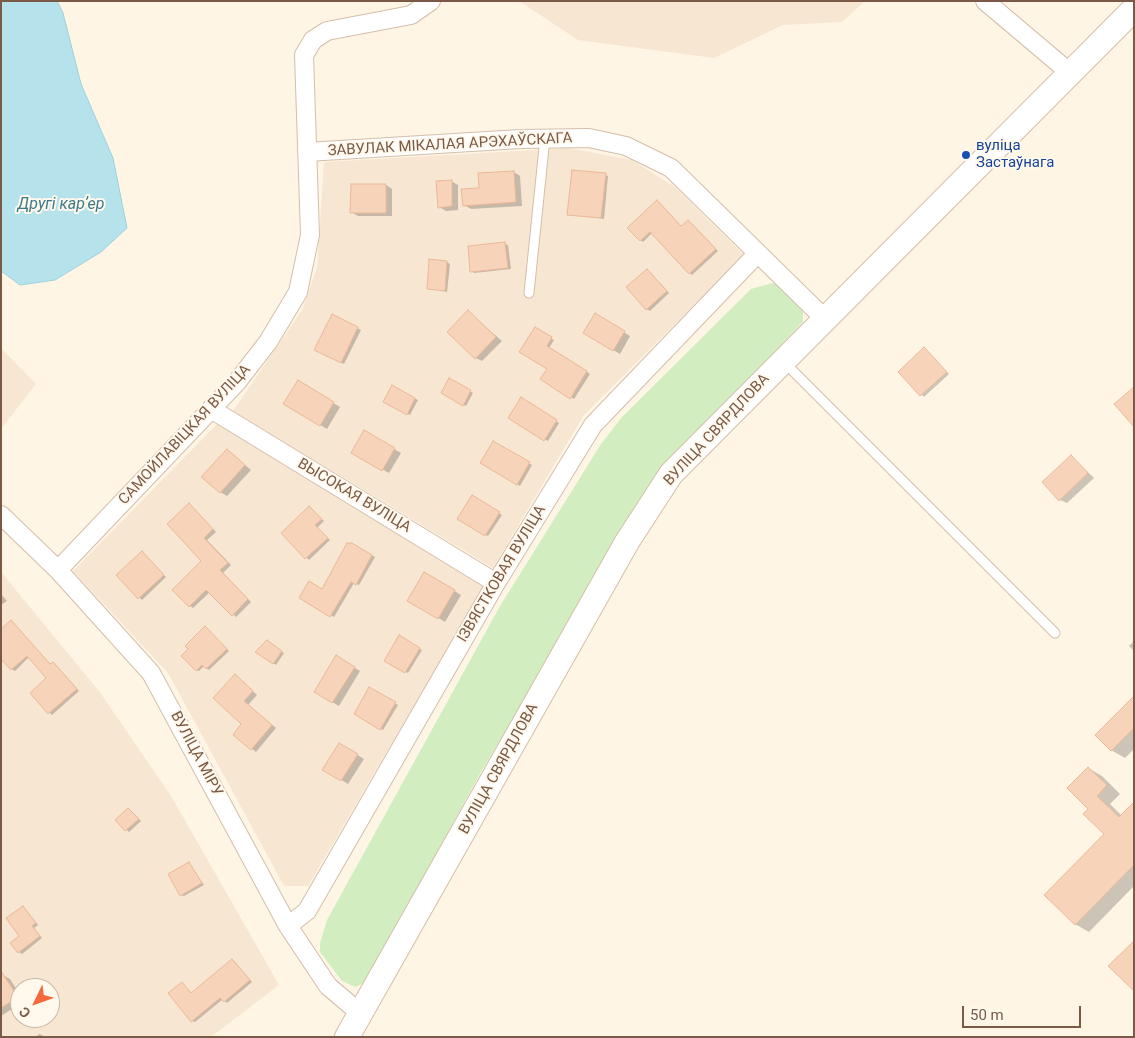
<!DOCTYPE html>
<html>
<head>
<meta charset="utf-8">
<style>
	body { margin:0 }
	#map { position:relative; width:1135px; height:1038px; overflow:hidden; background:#fff5e4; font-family:Roboto,sans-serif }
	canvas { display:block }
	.frame { position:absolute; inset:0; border:2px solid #7a5a46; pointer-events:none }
	.north { position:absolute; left:10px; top:978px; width:50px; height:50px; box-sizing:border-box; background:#fff8ed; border:1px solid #cab9aa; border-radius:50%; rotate:228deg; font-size:14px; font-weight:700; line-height:20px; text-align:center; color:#7a5a46 }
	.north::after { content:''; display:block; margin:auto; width:18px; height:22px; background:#f56a3c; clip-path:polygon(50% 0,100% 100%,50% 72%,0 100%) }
	.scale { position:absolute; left:962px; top:1006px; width:119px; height:22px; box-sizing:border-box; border:2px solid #7a5a46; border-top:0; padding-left:6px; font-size:15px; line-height:18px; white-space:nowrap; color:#7a5a46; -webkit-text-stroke:4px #fff8ed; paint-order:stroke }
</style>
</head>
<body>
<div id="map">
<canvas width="1135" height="1038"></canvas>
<div class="frame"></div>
<div class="north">С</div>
<div class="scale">50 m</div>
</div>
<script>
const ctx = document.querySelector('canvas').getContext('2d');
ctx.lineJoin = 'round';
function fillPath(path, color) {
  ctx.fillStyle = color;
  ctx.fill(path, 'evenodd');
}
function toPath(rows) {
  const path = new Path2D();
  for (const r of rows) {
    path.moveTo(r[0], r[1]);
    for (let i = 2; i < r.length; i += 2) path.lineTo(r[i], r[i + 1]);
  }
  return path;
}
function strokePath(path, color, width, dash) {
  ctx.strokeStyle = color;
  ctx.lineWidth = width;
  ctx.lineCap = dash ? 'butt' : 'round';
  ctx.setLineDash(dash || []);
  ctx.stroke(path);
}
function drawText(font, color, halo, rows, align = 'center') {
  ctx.font = font + ' Roboto,sans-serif';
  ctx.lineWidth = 4;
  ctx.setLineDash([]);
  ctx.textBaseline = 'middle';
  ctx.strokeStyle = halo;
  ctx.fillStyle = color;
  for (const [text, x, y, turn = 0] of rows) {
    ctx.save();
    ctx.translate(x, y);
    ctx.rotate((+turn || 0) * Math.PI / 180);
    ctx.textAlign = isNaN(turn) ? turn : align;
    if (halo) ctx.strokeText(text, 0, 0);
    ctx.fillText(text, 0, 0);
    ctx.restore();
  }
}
const residential = toPath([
	[519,1,865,1,842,22,783,25,714,58,578,40],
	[569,148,632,160,675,187,744,255,584,415,493,568,233,411,302,310,317,268,324,162],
	[1,348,36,384,1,429],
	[217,424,484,586,308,886,284,886,168,673,73,571],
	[1,572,99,691,171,796,279,985,211,1037,1,1037],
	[20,988,50,988,50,1018,20,1018]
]);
const green = toPath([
	[772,283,782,285,803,306,803,322,674,457,651,487,481,772,366,982,355,987,342,981,320,952,320,943,327,920,500,606,601,444,622,417,751,289]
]);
const water = toPath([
	[1,1,57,1,63,13,81,84,113,158,127,228,101,252,55,280,20,285,1,271,1,1]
]);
const shadow = toPath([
	[514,172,520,176,522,206,471,209,464,205,481,189],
	[605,175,608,176,604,219,569,214],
	[451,181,458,185,458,210,446,211,439,207],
	[386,185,392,189,392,216,358,216,351,212],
	[657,201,682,227,689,221,691,223,718,251,692,275,652,233,643,242,641,240],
	[505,244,508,245,511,269,474,273,472,271],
	[447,262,450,264,447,292,428,288],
	[650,272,669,293,650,311,647,309],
	[468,312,502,341,482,361,476,358],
	[595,315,630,336,620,354,585,333],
	[333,316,361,330,344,364,316,350],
	[535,328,554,340,549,348,590,374,574,399,542,379,548,368],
	[924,349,949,374,924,397,899,372],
	[450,380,473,393,466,406,443,393],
	[298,382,340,407,327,429,285,404],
	[393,387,418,400,410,415,385,402],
	[521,399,559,423,548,441,509,418],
	[365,432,401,453,389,473,353,453],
	[494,442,532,465,520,486,482,463],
	[227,450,251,470,227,496,220,492],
	[1071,456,1094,478,1067,503,1060,500],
	[472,496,502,515,488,536,459,518],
	[190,505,216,532,207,540,231,565,223,573,251,602,236,617,210,592,193,608,190,606,203,561],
	[309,508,324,521,317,528,330,540,309,560,282,533],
	[349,543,375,557,359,585,354,583,334,617,300,597,322,591],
	[142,553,166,577,142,600,118,575],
	[425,573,461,595,445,622,409,600],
	[1,594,7,601,1,605],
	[12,622,51,665,54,663,56,665,79,691,52,715,31,693,48,678,29,657,15,671,12,669],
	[205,628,229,651,209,670,204,666,199,671,196,670],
	[399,637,422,650,408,673,386,660],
	[1134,641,1134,651,1129,646],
	[267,642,284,653,276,665,257,652],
	[337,657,360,671,339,706,315,692],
	[240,679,257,695,248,705,276,728,256,752,252,749,243,724],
	[370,689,398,705,383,730,355,714],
	[1134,698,1134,749,1125,758,1111,750],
	[340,744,364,759,348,784,324,769],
	[1088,768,1102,776,1120,794,1110,804,1122,816,1134,804,1134,886,1089,932,1075,924,1105,834,1090,809],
	[128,809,141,821,129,832,117,820],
	[189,863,204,885,184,896,181,895],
	[23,907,38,925,34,928,42,938,22,954,19,952],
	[233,960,252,982,227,1003,223,999,195,1022,192,1021,182,984,192,994],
	[3,975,10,979,20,995,20,1004,1,1016,1,977],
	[39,1034,42,1035,44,1037,36,1037]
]);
const building = toPath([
	[572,170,606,173,601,218,567,215,572,170],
	[514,171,516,202,463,206,461,189,479,188,478,173,514,171],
	[452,180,452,206,438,208,436,181,452,180],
	[351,184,386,184,386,213,350,213,351,184],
	[657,200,681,226,688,220,716,249,689,274,650,232,640,241,627,228,657,200],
	[505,242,508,268,470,272,468,246,505,242],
	[429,259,447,261,445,291,427,289,429,259],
	[647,269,667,291,646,310,626,287,647,269],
	[468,310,496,337,475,359,447,332,468,310],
	[595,313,625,331,613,351,583,333,595,313],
	[332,314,358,327,341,363,314,350,332,314],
	[535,327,552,337,547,346,587,371,570,399,540,379,547,369,519,352,535,327],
	[924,347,947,372,920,396,898,372,924,347],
	[449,378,471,390,463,406,441,393,449,378],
	[298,380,334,402,320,426,283,404,298,380],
	[392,385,415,398,407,415,383,402,392,385],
	[1134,387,1134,427,1114,404,1134,387],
	[521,397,557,420,544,441,508,418,521,397],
	[364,430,395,448,382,471,351,453,364,430],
	[493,441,530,462,517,485,480,463,493,441],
	[227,449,245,465,220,493,201,477,227,449],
	[1071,455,1088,473,1059,501,1042,482,1071,455],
	[472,495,500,512,485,536,457,519,472,495],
	[189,503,213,529,204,538,228,563,220,570,248,599,232,616,206,590,189,607,172,590,201,561,167,524,189,503],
	[309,506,322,519,315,525,328,538,305,559,281,533,309,506],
	[347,543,352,543,372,555,356,585,351,582,330,617,299,598,309,581,322,589,347,543],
	[142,551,164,575,138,599,116,575,142,551],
	[424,572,455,590,438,619,407,601,424,572],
	[11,620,50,664,53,662,77,689,48,714,30,693,46,678,27,656,11,670,1,659,1,629,11,620],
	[205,626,227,649,206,669,202,665,196,671,181,656,188,649,185,646,205,626],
	[399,635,420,648,405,673,384,661,399,635],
	[267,640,282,651,273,664,255,652,267,640],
	[336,655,355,667,332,703,314,692,336,655],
	[235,674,253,691,244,701,272,725,251,750,233,735,241,724,213,698,235,674],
	[369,687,396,702,380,730,354,714,369,687],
	[1134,696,1134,728,1111,751,1095,735,1134,696],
	[339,743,358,754,341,781,322,770,339,743],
	[1088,767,1107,785,1097,796,1119,817,1134,802,1134,865,1075,925,1044,895,1104,834,1083,814,1088,809,1067,788,1088,767],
	[128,808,139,819,125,831,115,820,128,808],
	[189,862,202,883,180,896,168,874,189,862],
	[23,906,36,923,32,926,40,936,18,953,10,943,19,936,6,918,23,906],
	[1134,941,1134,991,1108,966,1134,941],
	[232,959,250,980,224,1002,220,998,191,1022,168,993,182,982,191,993,232,959],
	[1,971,18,997,1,1008,1,971]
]);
const lane = toPath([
	[529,293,545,138],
	[783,361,1055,633]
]);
const street = toPath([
	[985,1,1069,72],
	[307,152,520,139,589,138,626,146,671,168,825,319],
	[211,409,496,583],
	[1,515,58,570,151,673,288,926,328,986,361,1014],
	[58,570,237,382,268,342,298,292,310,235,304,55,313,40,327,31,411,15,431,1],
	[288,926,307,911,496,583,593,425,758,253]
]);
const secondary = toPath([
	[347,1037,627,542,671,474,1134,9]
]);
const markers = [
	[966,155,5,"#1a4fb4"]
];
const streetNames = [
	["ЗАВУЛАК МІКАЛАЯ АРЭХАЎСКАГА",450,145,-3],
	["ВУЛІЦА СВЯРДЛОВА",717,430,-47],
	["САМОЙЛАВІЦКАЯ ВУЛІЦА",185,435,-47],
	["ВЫСОКАЯ ВУЛІЦА",354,496,31],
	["ІЗВЯСТКОВАЯ ВУЛІЦА",502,574,-59],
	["ВУЛІЦА МІРУ",196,754,62],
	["ВУЛІЦА СВЯРДЛОВА",499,769,-61]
];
const transitNames = [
	["вуліца",976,146],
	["Застаўнага",976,163]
];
const waterNames = [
	["Другі карʼер",61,205]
];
fillPath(residential, '#f7e7d2');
fillPath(green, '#d2eec1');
fillPath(water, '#b6e2eb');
strokePath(water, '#9bd2de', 1);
fillPath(shadow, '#0003');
fillPath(building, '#f7d3b9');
strokePath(building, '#ecb997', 1);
strokePath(lane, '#d4beab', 11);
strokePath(street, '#d4beab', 20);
strokePath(secondary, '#d7bea8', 26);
strokePath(lane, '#fff', 9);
strokePath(street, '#fff', 18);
strokePath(secondary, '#fff', 24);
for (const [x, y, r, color] of markers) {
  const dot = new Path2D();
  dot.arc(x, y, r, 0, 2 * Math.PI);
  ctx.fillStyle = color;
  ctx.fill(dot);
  strokePath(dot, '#fff8ed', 2);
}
drawText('15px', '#7a5a46', '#fff8ed', streetNames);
drawText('15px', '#164399', '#fff8ed', transitNames, 'left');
drawText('italic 16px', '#3b7a89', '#fff8ed', waterNames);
</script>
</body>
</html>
